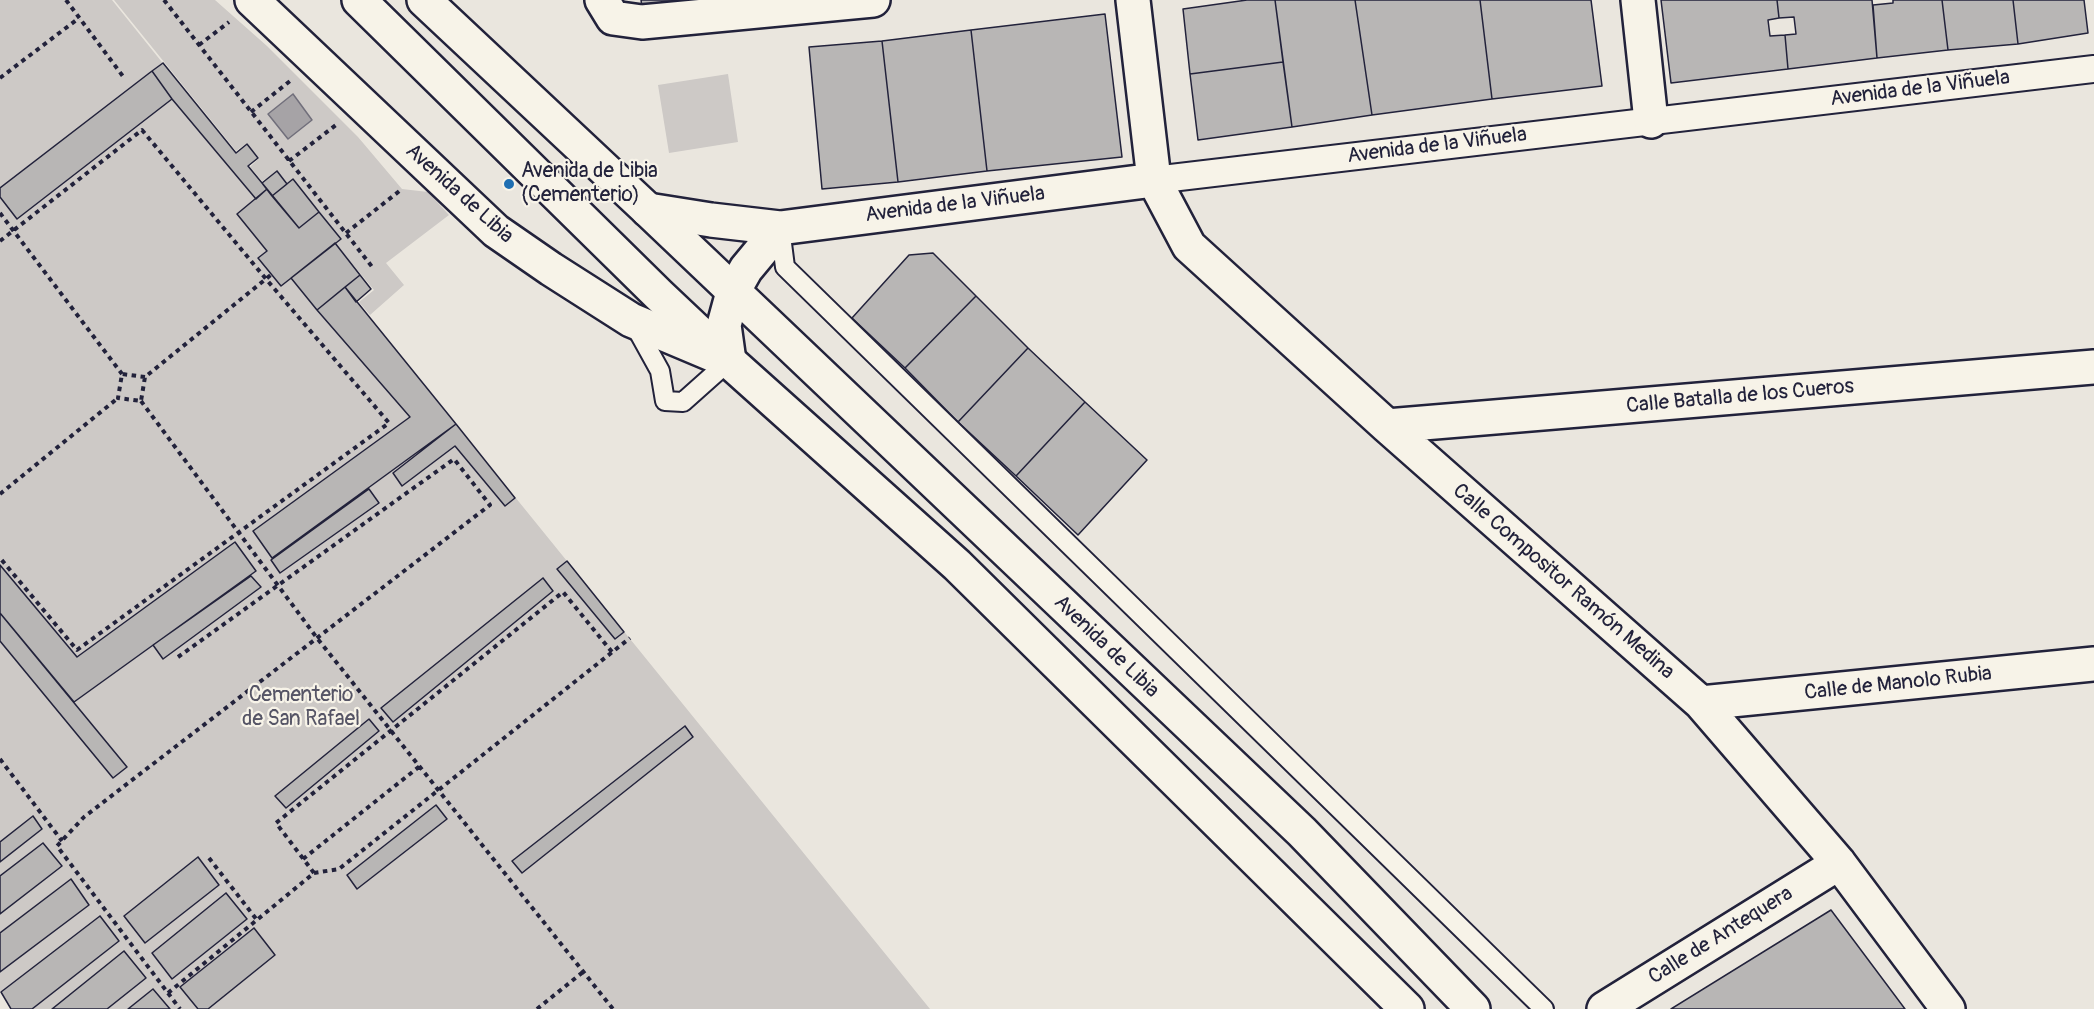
<!DOCTYPE html>
<html>
<head>
<meta charset="utf-8">
<style>
	body { margin:0 }
	canvas { display:block; background:#eae6de }
</style>
</head>
<body>
<canvas width="2094" height="1009"></canvas>
<script>
const ctx = document.querySelector('canvas').getContext('2d');
ctx.lineJoin = 'round';
function fillPath(path, color) {
  ctx.fillStyle = color;
  ctx.fill(path, 'evenodd');
}
function toPath(rows) {
  const path = new Path2D();
  for (const r of rows) {
    path.moveTo(r[0], r[1]);
    for (let i = 2; i < r.length; i += 2) path.lineTo(r[i], r[i + 1]);
  }
  return path;
}
function strokePath(path, color, width, dash) {
  ctx.strokeStyle = color;
  ctx.lineWidth = width;
  ctx.lineCap = dash ? 'butt' : 'round';
  ctx.setLineDash(dash || []);
  ctx.stroke(path);
}
function drawText(font, color, halo, rows, align = 'center') {
  ctx.font = font + ' Pangolin,sans-serif';
  ctx.lineWidth = 4.5;
  ctx.setLineDash([]);
  ctx.textBaseline = 'middle';
  ctx.strokeStyle = halo;
  ctx.fillStyle = color;
  for (const [text, x, y, turn = 0] of rows) {
    ctx.save();
    ctx.translate(x, y);
    ctx.rotate((+turn || 0) * Math.PI / 180);
    ctx.textAlign = isNaN(turn) ? turn : align;
    if (halo) ctx.strokeText(text, 0, 0);
    ctx.fillText(text, 0, 0);
    ctx.restore();
  }
}
const green = toPath([
	[0,0,112,0,235,153,247,144,258,158,248,167,262,183,271,176,262,181,250,167,259,158,247,143,236,151,114,0,215,0,267,46,358,137,402,189,428,192,449,215,386,263,404,285,370,315,359,302,374,290,335,243,371,289,357,302,930,1009,11,1009,0,990],
	[728,74,738,142,669,153,658,85]
]);
const water = toPath([
	[293,94,312,120,288,139,268,114,293,94]
]);
const building = toPath([
	[641,0,692,0,642,7,641,0],
	[1247,0,1275,0,1283,62,1190,74,1183,9,1247,0],
	[1275,0,1355,0,1372,115,1292,127,1275,0],
	[1355,0,1480,0,1492,99,1372,115,1355,0],
	[1480,0,1591,0,1602,86,1492,99,1480,0],
	[1661,0,1777,0,1779,18,1768,20,1770,36,1785,35,1788,69,1671,83,1661,0],
	[1777,0,1872,0,1877,58,1788,69,1785,35,1796,34,1794,17,1779,18,1777,0],
	[1893,0,1942,0,1948,50,1877,58,1873,5,1893,3,1893,0],
	[1942,0,2013,0,2018,44,1948,50,1942,0],
	[2013,0,2084,0,2088,33,2018,44,2013,0],
	[1105,14,1122,157,987,171,971,30,1105,14],
	[971,30,987,171,898,182,882,41,971,30],
	[882,41,898,182,822,189,809,47,882,41],
	[1283,62,1292,127,1198,140,1190,74,1283,62],
	[163,63,236,153,247,144,258,158,248,166,267,189,256,199,172,99,152,71,163,63],
	[152,71,172,99,17,219,0,197,0,188,152,71],
	[277,171,287,184,272,196,262,183,277,171],
	[293,179,319,212,299,228,272,196,293,179],
	[267,189,299,228,319,212,341,239,281,286,258,258,267,251,237,214,267,189],
	[335,243,360,275,317,310,291,278,335,243],
	[933,253,976,296,905,368,852,318,909,255,933,253],
	[360,275,371,289,356,302,345,287,360,275],
	[345,287,456,424,272,558,253,531,410,417,317,310,345,287],
	[976,296,1028,348,958,422,905,368,976,296],
	[1028,348,1085,402,1016,476,958,422,1028,348],
	[1085,402,1147,460,1078,535,1016,476,1085,402],
	[456,424,515,498,505,506,455,446,402,486,393,473,456,424],
	[369,489,379,503,280,573,271,560,369,489],
	[235,542,256,571,74,702,0,613,0,565,77,657,235,542],
	[567,561,624,632,615,639,557,569,567,561],
	[251,576,261,587,163,659,153,645,251,576],
	[543,578,553,591,393,722,381,708,543,578],
	[0,613,127,767,113,778,0,641,0,613],
	[369,719,379,731,286,808,275,796,369,719],
	[685,726,693,737,522,873,512,861,685,726],
	[436,805,447,819,357,889,347,875,436,805],
	[33,816,42,829,0,862,0,842,33,816],
	[43,843,62,866,0,914,0,876,43,843],
	[198,857,219,885,145,943,124,916,198,857],
	[71,879,89,905,0,972,0,933,71,879],
	[226,893,247,919,172,979,152,953,226,893],
	[1831,910,1905,1009,1671,1009,1831,910],
	[100,916,119,941,32,1009,11,1009,1,992,100,916],
	[254,928,275,955,208,1009,198,1009,180,987,254,928],
	[124,951,146,978,107,1009,52,1009,124,951],
	[153,989,170,1009,128,1009,153,989]
]);
const path = toPath([
	[66,0,125,79],
	[164,0,373,268],
	[199,45,229,22],
	[0,78,79,18],
	[251,112,290,81],
	[289,161,336,125],
	[0,213,122,374],
	[346,233,402,189],
	[0,241,142,130,266,279,389,423,77,650,0,558],
	[145,377,122,374,118,398,141,401,145,377,272,274],
	[141,401,317,638,613,1009],
	[0,494,118,398],
	[178,657,454,459,490,505,84,817,57,846,180,1009],
	[0,759,62,841],
	[209,858,257,920],
	[303,859,420,766],
	[314,873,339,869,630,638],
	[168,993,314,873,276,823,563,592,612,652],
	[537,1009,583,972]
]);
const service = toPath([
	[780,228,785,267,1544,1009],
	[634,324,660,371,665,401,683,402,729,361]
]);
const pedestrian = toPath([
	[1154,180,2094,69]
]);
const minor = toPath([
	[252,0,496,231,551,269,631,320,726,360],
	[602,0,613,18,642,22,873,0],
	[1133,0,1154,180,1189,246,1387,426,1701,703,1839,863,1948,1009],
	[1638,0,1651,121],
	[648,210,711,220,780,228,1154,180],
	[729,361,724,325,733,292,746,269,780,228],
	[1387,426,2094,367],
	[1701,703,2094,664],
	[1604,1009,1839,863]
]);
const primary = toPath([
	[359,0,659,295,729,361,957,565,1407,1009],
	[424,0,648,210,1302,832,1473,1009]
]);
const markers = [
	[509,184,6,"#1f6fb2"]
];
const streetNames = [
	["Avenida de la Viñuela",1920,89,-7],
	["Avenida de la Viñuela",1437,146,-7],
	["Avenida de Libia",459,194,42],
	["Avenida de la Viñuela",955,205,-7],
	["Calle Batalla de los Cueros",1740,397,-5],
	["Calle Compositor Ramón Medina",1563,582,41],
	["Avenida de Libia",1106,647,44],
	["Calle de Manolo Rubia",1898,684,-6],
	["Calle de Antequera",1721,936,-32]
];
const poiNames = [
	["Avenida de Libia",521,172],
	["(Cementerio)",521,196]
];
const parkNames = [
	["Cementerio",301,696],
	["de San Rafael",301,720]
];
fillPath(green, '#cdc9c6');
fillPath(water, '#a6a3a6');
strokePath(water, '#716f7b', 1.5);
fillPath(building, '#b8b6b5');
strokePath(building, '#22223b', 1.5);
strokePath(service, '#22223b', 22);
strokePath(pedestrian, '#22223b', 30);
strokePath(minor, '#22223b', 38);
strokePath(primary, '#22223b', 38);
strokePath(path, '#22223b', 4, [4.5, 4.5]);
strokePath(service, '#f7f3e8', 18);
strokePath(pedestrian, '#f7f3e8', 26);
strokePath(minor, '#f7f3e8', 33);
strokePath(primary, '#f7f3e8', 33);
for (const [x, y, r, color] of markers) {
  const dot = new Path2D();
  dot.arc(x, y, r, 0, 2 * Math.PI);
  ctx.fillStyle = color;
  ctx.fill(dot);
  strokePath(dot, '#f7f3e8', 2);
}
drawText('21px', '#22223b', '#f7f3e8', streetNames);
drawText('21px', '#22223b', '#f7f3e8', poiNames, 'left');
drawText('21px', '#555465', '#f7f3e8', parkNames);
</script>
</body>
</html>
